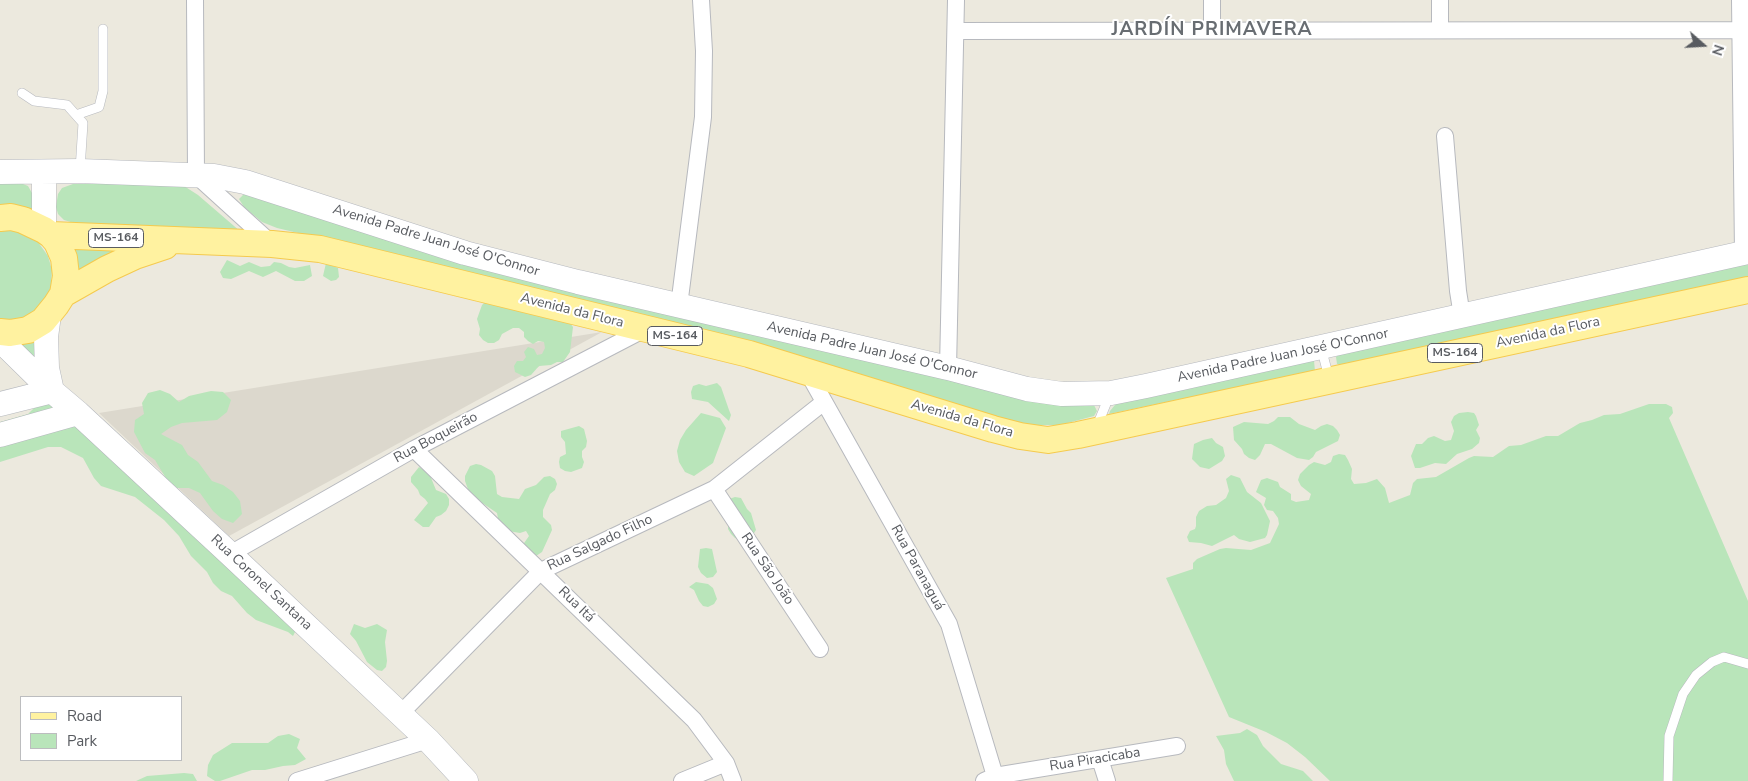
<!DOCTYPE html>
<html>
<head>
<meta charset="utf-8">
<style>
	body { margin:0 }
	#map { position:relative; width:1748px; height:781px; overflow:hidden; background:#ece9de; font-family:"Nunito Sans",sans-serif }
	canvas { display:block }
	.legend { position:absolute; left:20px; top:696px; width:162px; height:65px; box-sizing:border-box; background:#fff; border:1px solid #bcbdbf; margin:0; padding:6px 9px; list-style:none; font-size:15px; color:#585b60 }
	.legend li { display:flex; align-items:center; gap:10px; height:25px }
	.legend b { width:25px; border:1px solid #bcbdbf }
	.north { position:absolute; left:1678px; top:20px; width:50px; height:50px; -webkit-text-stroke:4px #fff; paint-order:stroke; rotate:109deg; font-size:14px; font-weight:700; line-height:20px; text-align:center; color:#585b60 }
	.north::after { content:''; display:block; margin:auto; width:18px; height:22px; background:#585b60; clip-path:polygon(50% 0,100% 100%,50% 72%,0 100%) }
</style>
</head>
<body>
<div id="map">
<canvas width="1748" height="781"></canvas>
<ul class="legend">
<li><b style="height:6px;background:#fff2a0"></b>Road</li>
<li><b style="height:14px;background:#b9e5ba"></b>Park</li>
</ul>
<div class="north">N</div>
</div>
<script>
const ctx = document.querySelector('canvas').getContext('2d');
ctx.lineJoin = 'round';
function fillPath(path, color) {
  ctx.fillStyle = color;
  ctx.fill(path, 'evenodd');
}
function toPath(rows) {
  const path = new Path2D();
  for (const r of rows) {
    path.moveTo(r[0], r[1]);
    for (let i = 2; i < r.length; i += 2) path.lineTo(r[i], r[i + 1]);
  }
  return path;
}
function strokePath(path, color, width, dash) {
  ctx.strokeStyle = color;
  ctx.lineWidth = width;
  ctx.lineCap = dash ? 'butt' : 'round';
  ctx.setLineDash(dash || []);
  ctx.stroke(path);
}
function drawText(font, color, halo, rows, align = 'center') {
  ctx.font = font + ' "Nunito Sans",sans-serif';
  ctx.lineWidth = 4;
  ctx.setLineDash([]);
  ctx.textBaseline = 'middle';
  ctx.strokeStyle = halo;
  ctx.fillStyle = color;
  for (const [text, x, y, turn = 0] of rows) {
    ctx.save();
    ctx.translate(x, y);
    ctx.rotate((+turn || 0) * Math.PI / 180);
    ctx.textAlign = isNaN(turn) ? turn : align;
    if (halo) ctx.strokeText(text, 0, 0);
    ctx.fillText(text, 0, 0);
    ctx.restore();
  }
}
const education = toPath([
	[602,332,229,536,99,413,260,387]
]);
const green = toPath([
	[0,182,18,182,28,186,32,193,33,210,0,208],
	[173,183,184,186,198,195,241,232,74,223,64,220,58,214,56,207,58,194,62,188,73,184],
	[244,194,1094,405,1097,411,1094,416,1060,425,1030,425,1001,420,673,322,277,228,262,222,244,207,239,199],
	[9,228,25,233,38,242,48,256,52,270,51,286,46,300,36,312,24,320,0,323,0,229],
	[67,247,124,247,76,280],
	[227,260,240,266,249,262,261,267,270,266,274,262,281,263,289,267,295,268,310,265,312,276,304,281,295,281,276,271,263,277,249,271,231,279,223,278,220,272],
	[326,263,338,268,339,277,336,280,331,281,323,276],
	[1748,263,1748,277,1343,366,1337,364,1336,357,1340,353],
	[491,296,570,323,573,327,570,352,563,362,557,362,551,365,539,366,531,375,525,377,515,372,514,366,517,361,523,361,526,357,524,352,528,347,534,349,537,355,542,354,545,348,544,342,538,341,533,344,528,341,524,337,524,332,519,328,513,328,502,334,499,340,494,343,488,343,483,340,479,335,480,329,477,319,482,305],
	[36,338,42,371,12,341],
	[1310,360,1314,361,1315,371,1109,414,1110,411,1119,400],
	[717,383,721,387,729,410,731,415,729,421,708,402,692,399,691,392,693,386,699,384,706,386],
	[160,390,170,394,179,402,189,396,211,391,223,392,231,400,227,412,217,420,182,423,171,427,161,434,182,445,188,455,198,462,212,481,223,485,233,492,240,501,242,514,233,523,222,519,213,511,200,493,189,488,177,488,167,480,155,460,145,453,134,432,135,420,144,414,142,403,148,393],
	[47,401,298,626,293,636,288,632,256,620,247,613,232,596,221,591,213,583,207,572,191,556,179,536,164,520,135,497,101,486,94,478,83,458,61,447,48,447,0,462,0,422,28,414,36,406],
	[1649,404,1666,404,1672,407,1673,413,1669,418,1748,601,1748,781,1330,781,1305,757,1287,743,1266,732,1229,717,1166,578,1193,569,1193,563,1197,559,1220,549,1226,548,1251,550,1270,543,1279,524,1278,518,1273,511,1267,510,1264,505,1266,498,1256,492,1261,480,1267,478,1278,482,1280,487,1291,494,1291,500,1296,502,1309,500,1311,494,1301,486,1298,480,1300,474,1309,465,1314,462,1325,465,1331,462,1333,456,1339,454,1345,455,1348,460,1352,469,1351,479,1354,484,1366,483,1377,479,1385,488,1389,503,1410,495,1413,483,1417,479,1436,477,1469,458,1474,456,1493,457,1509,446,1521,445,1546,436,1558,436,1580,423,1592,420,1604,415,1620,414],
	[1468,412,1474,413,1476,416,1479,425,1476,430,1480,438,1479,443,1472,449,1457,454,1446,464,1435,463,1420,468,1415,468,1411,456,1416,444,1422,444,1428,438,1434,436,1445,441,1451,440,1454,431,1451,422,1454,416,1459,413],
	[701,413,720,418,726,428,713,463,694,476,685,472,679,462,677,451,680,440,686,430],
	[1278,417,1290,417,1299,424,1315,430,1321,426,1327,424,1333,426,1337,430,1340,435,1338,441,1316,452,1313,457,1309,460,1297,458,1271,444,1265,444,1260,455,1255,460,1249,458,1244,454,1242,449,1234,440,1233,427,1244,422,1268,424,1274,421],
	[579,426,584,429,587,441,586,447,582,451,582,457,584,462,582,468,571,472,565,471,560,468,559,462,560,457,566,454,565,442,561,437,561,431],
	[1212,438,1216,443,1223,447,1225,456,1222,461,1209,469,1200,467,1192,459,1194,444,1203,440],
	[476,464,481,465,492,471,495,476,497,494,502,497,519,499,525,489,536,485,544,477,550,476,555,479,557,484,555,490,550,494,543,510,543,517,551,525,552,530,542,552,536,556,526,550,522,546,529,536,526,531,520,533,508,531,499,524,497,513,472,496,469,492,465,481,465,476,470,466],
	[419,467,429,473,436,490,446,494,449,499,449,505,446,511,441,515,436,517,429,527,423,527,414,520,428,503,425,499,420,495,418,490,411,482,411,477],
	[1231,475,1240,478,1247,492,1261,503,1270,521,1267,535,1265,538,1250,542,1239,539,1234,535,1212,546,1201,543,1189,542,1187,537,1190,531,1195,529,1196,526,1196,517,1199,511,1207,506,1216,505,1226,498,1229,491,1226,479],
	[735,497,741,498,747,509,751,513,756,530,752,536,741,540,735,538,731,534,728,529,729,499],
	[706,548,712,549,717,572,713,577,707,578,701,573,698,567,700,549],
	[696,582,708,584,713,588,717,599,714,604,708,607,703,606,699,601,694,590,689,587],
	[354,624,365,628,377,624,387,630,385,642,387,661,386,667,382,671,377,670,367,662,356,641,350,634],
	[1247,729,1257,735,1263,746,1281,764,1303,771,1313,781,1234,781,1226,764,1224,750,1216,736,1240,733],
	[289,734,300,739,297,748,306,759,295,765,283,766,265,770,252,770,220,781,215,781,207,776,208,765,213,755,232,743,268,743,278,736],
	[184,773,193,774,197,781,136,781,147,776]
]);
const lane = toPath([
	[22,93,34,101,67,105,83,123,80,170],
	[76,115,99,107,103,91,103,29],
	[1321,347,1329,378],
	[1097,426,1110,394],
	[1668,781,1669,736,1683,694,1696,675,1712,662,1724,657,1748,664]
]);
const street = toPath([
	[195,0,196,175,272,244],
	[1212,0,1212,30],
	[1740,0,1743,253],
	[1440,30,1440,0],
	[956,31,1740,30],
	[1445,136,1458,291,1462,316],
	[679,306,703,117,704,51,701,0],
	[948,368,956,0],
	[808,373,949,624,995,776],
	[414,449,694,720,726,763,733,781],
	[714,489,820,649],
	[230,554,414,449,645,329],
	[400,714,541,571,714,489,824,402],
	[1100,759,1107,781],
	[297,781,428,740],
	[682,781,726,763],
	[984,781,995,776,1177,746]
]);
const secondary = toPath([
	[0,172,80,171,214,176,245,182,465,253,578,282,948,368,1027,389,1062,394,1111,393,1146,386,1748,252],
	[44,172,44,230],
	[49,315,46,337,47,368,52,391],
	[0,340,52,391,78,413,230,554,428,740,466,781],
	[0,404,52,391],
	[0,435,78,413]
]);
const primary = toPath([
	[0,218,11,217,23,220,44,230,51,235,57,242,64,258,66,276,63,294,56,305,43,321,28,330,10,333,0,332],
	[51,235,272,244,320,249,749,354,993,429,1020,436,1048,440,1078,435,1748,290],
	[63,294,107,269,135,256,165,246]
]);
const shields = [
	[116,238,55],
	[675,336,55],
	[1455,353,55]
];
const shieldNames = [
	["MS-164",116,238],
	["MS-164",675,336],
	["MS-164",1455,353]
];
const streetNames = [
	["Avenida Padre Juan José O'Connor",436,241,17],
	["Avenida da Flora",572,311,14],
	["Avenida da Flora",1548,333,-12],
	["Avenida Padre Juan José O'Connor",872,351,13],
	["Avenida Padre Juan José O'Connor",1283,356,-12],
	["Avenida da Flora",962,419,16],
	["Rua Boqueirão",436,438,-28],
	["Rua Salgado Filho",600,543,-25],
	["Rua Paranaguá",917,568,61],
	["Rua São João",767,569,56],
	["Rua Coronel Santana",261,583,43],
	["Rua Itá",576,605,44],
	["Rua Piracicaba",1095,760,-9]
];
const districtNames = [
	["JARDÍN PRIMAVERA",1212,30]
];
fillPath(education, '#dcd8cd');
fillPath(green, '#b9e5ba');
strokePath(lane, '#b7b9be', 10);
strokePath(street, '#b7b9be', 18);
strokePath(secondary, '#b5b8be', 25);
strokePath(primary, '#f5ca4e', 28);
strokePath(lane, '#fff', 9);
strokePath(street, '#fff', 16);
strokePath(secondary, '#fff', 24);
strokePath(primary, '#fff2a0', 26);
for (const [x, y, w] of shields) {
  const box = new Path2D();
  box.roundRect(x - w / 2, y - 9.5, w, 19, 4);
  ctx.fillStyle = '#fff';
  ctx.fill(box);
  strokePath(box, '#585b60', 1);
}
drawText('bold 12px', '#585b60', null, shieldNames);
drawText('14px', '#585b60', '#fff', streetNames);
ctx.letterSpacing = '1px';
drawText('bold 19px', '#686d72', '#fff', districtNames);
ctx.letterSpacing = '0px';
</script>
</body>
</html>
